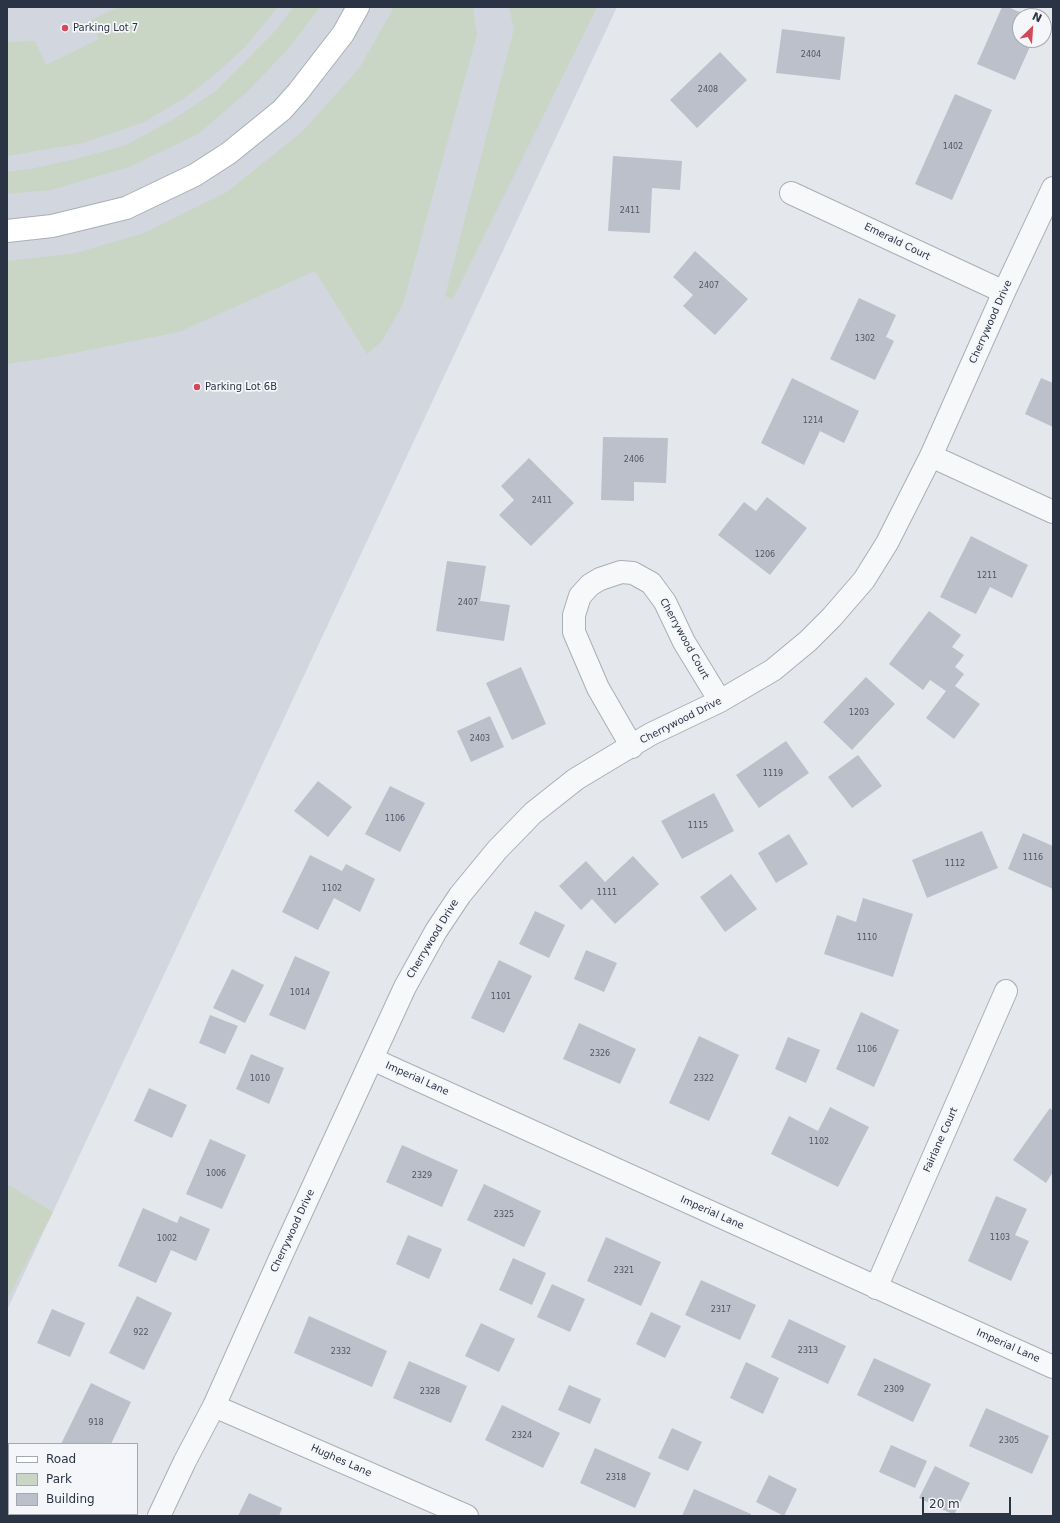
<!DOCTYPE html>
<html>
<head>
<meta charset="utf-8">
<style>
	body { margin:0 }
	#map { position:relative; width:1060px; height:1523px; overflow:hidden; background:#e4e7ec; font-family:"DejaVu Sans",sans-serif }
	canvas { display:block }
	.frame { position:absolute; inset:0; border:8px solid #2b3445; pointer-events:none }
	.legend { position:absolute; left:8px; top:1443px; width:130px; height:72px; box-sizing:border-box; background:#f4f6f9; border:1px solid #a4a8b1; margin:0; padding:5px 7px; list-style:none; font-size:12px; color:#2b3445 }
	.legend li { display:flex; align-items:center; gap:8px; height:20px }
	.legend b { width:20px; border:1px solid #a4a8b1 }
	.north { position:absolute; left:1012px; top:8px; width:40px; height:40px; box-sizing:border-box; background:#f4f6f9; border:1px solid #a4a8b1; border-radius:50%; rotate:25deg; font-size:11px; font-weight:700; line-height:16px; text-align:center; color:#2b3445 }
	.north::after { content:''; display:block; margin:auto; width:14px; height:18px; background:#d1495b; clip-path:polygon(50% 0,100% 100%,50% 72%,0 100%) }
	.scale { position:absolute; left:922px; top:1497px; width:89px; height:18px; box-sizing:border-box; border:2px solid #2b3445; border-top:0; padding-left:5px; font-size:12px; line-height:14px; white-space:nowrap; color:#2b3445; -webkit-text-stroke:3px #f4f6f9; paint-order:stroke }
</style>
</head>
<body>
<div id="map">
<canvas width="1060" height="1523"></canvas>
<div class="frame"></div>
<ul class="legend">
<li><b style="height:5px;background:#fff"></b>Road</li>
<li><b style="height:11px;background:#c9d6c5"></b>Park</li>
<li><b style="height:11px;background:#bbc0ca"></b>Building</li>
</ul>
<div class="north">N</div>
<div class="scale">20 m</div>
</div>
<script>
const ctx = document.querySelector('canvas').getContext('2d');
ctx.lineJoin = 'round';
function fillPath(path, color) {
  ctx.fillStyle = color;
  ctx.fill(path, 'evenodd');
}
function toPath(rows) {
  const path = new Path2D();
  for (const r of rows) {
    path.moveTo(r[0], r[1]);
    for (let i = 2; i < r.length; i += 2) path.lineTo(r[i], r[i + 1]);
  }
  return path;
}
function strokePath(path, color, width, dash) {
  ctx.strokeStyle = color;
  ctx.lineWidth = width;
  ctx.lineCap = dash ? 'butt' : 'round';
  ctx.setLineDash(dash || []);
  ctx.stroke(path);
}
function drawText(font, color, halo, rows, align = 'center') {
  ctx.font = font + ' "DejaVu Sans",sans-serif';
  ctx.lineWidth = 3.5;
  ctx.setLineDash([]);
  ctx.textBaseline = 'middle';
  ctx.strokeStyle = halo;
  ctx.fillStyle = color;
  for (const [text, x, y, turn = 0] of rows) {
    ctx.save();
    ctx.translate(x, y);
    ctx.rotate((+turn || 0) * Math.PI / 180);
    ctx.textAlign = isNaN(turn) ? turn : align;
    if (halo) ctx.strokeText(text, 0, 0);
    ctx.fillText(text, 0, 0);
    ctx.restore();
  }
}
const built = toPath([
	[7,7,617,7,7,1310]
]);
const green = toPath([
	[118,7,278,7,245,47,212,77,183,99,144,122,83,143,7,156,7,42,35,41,46,65,99,39,91,20],
	[293,7,320,7,289,48,246,93,198,134,129,167,51,190,7,194,7,172,30,169,76,159,126,145,174,119,216,91,277,29],
	[394,7,473,7,477,34,403,304,382,341,367,354,315,271,179,332,54,357,7,364,7,261,76,253,144,233,227,192,304,130,360,67],
	[509,7,597,7,453,299,445,296,514,29],
	[7,1184,53,1212,7,1299]
]);
const building = toPath([
	[1002,7,1008,7,1029,16,1020,16,1020,40,1033,40,1015,80,977,64],
	[782,29,845,37,840,80,776,73],
	[720,52,747,80,697,128,670,100],
	[955,94,992,110,952,200,915,184],
	[613,156,682,161,680,190,652,188,650,233,608,231],
	[695,251,748,299,715,335,683,306,693,295,673,277],
	[859,298,896,315,886,337,894,341,875,380,830,359],
	[792,378,859,411,844,443,820,431,804,465,761,443],
	[1041,378,1053,383,1053,427,1025,414],
	[603,437,668,438,666,483,634,482,634,501,601,500],
	[529,458,574,503,531,546,499,515,514,500,501,486],
	[767,497,807,528,770,575,718,535,744,502,756,511],
	[971,536,1028,565,1012,598,990,587,976,614,940,597],
	[447,561,486,566,480,601,510,605,504,641,436,631],
	[929,611,961,635,952,647,964,655,955,667,964,674,955,686,980,704,954,739,926,718,946,691,930,680,923,690,889,664],
	[521,667,546,724,512,740,486,683],
	[866,677,895,704,852,750,823,722],
	[490,716,504,747,471,762,457,731],
	[786,741,809,773,759,808,736,775],
	[858,755,882,786,852,808,828,777],
	[318,781,352,807,328,837,294,811],
	[390,786,425,803,400,852,365,834],
	[714,793,734,831,682,859,661,821],
	[982,831,998,868,927,898,912,860],
	[1023,833,1053,846,1053,889,1008,869],
	[789,834,808,864,776,883,758,853],
	[310,855,342,871,346,864,375,879,360,912,334,898,318,930,282,912],
	[633,856,659,884,615,924,592,899,581,910,559,886,586,861,605,882],
	[731,874,757,909,725,932,700,897],
	[863,898,913,914,893,977,824,954,837,915,856,922],
	[535,911,565,925,549,958,519,944],
	[586,950,617,963,604,992,574,979],
	[295,956,330,972,305,1030,269,1015],
	[499,960,532,976,504,1033,471,1018],
	[232,969,264,985,245,1023,213,1008],
	[861,1012,899,1030,874,1087,836,1069],
	[210,1015,238,1026,225,1054,199,1043],
	[579,1023,636,1049,620,1084,563,1059],
	[699,1036,739,1055,709,1121,669,1103],
	[788,1037,820,1050,806,1083,775,1069],
	[251,1054,284,1068,269,1104,236,1089],
	[149,1088,187,1105,172,1138,134,1121],
	[830,1107,869,1127,838,1187,771,1154,789,1116,818,1131],
	[1050,1108,1053,1111,1053,1172,1046,1183,1013,1160],
	[210,1139,246,1155,222,1209,186,1194],
	[402,1145,458,1170,442,1207,386,1182],
	[484,1184,541,1211,524,1247,467,1220],
	[996,1196,1027,1209,1015,1235,1029,1241,1011,1281,968,1261],
	[143,1208,177,1223,180,1216,210,1229,196,1261,171,1250,156,1283,118,1266],
	[408,1235,442,1249,429,1279,396,1264],
	[606,1237,661,1262,641,1306,587,1281],
	[513,1258,546,1273,532,1305,499,1290],
	[701,1280,756,1305,740,1340,685,1315],
	[552,1284,585,1299,570,1332,537,1317],
	[137,1296,172,1313,144,1370,109,1353],
	[52,1309,85,1323,70,1357,37,1343],
	[651,1312,681,1326,665,1358,636,1344],
	[309,1316,387,1351,372,1387,294,1353],
	[789,1319,846,1346,828,1384,771,1357],
	[481,1323,515,1339,499,1372,465,1356],
	[874,1358,931,1384,913,1422,857,1395],
	[409,1361,467,1386,451,1423,393,1398],
	[746,1362,779,1378,763,1414,730,1398],
	[91,1383,131,1402,111,1444,61,1444],
	[569,1385,601,1399,590,1424,558,1410],
	[502,1405,560,1433,543,1468,485,1440],
	[986,1408,1049,1436,1032,1474,969,1446],
	[672,1428,702,1442,688,1471,658,1458],
	[891,1445,927,1461,915,1488,879,1472],
	[595,1448,651,1473,635,1508,580,1483],
	[935,1466,970,1483,954,1515,919,1498],
	[769,1475,797,1489,784,1516,756,1502],
	[694,1489,751,1514,751,1516,682,1516],
	[249,1493,282,1508,279,1516,238,1516],
	[9,1496,9,1514,68,1514,72,1516,13,1516,7,1513,7,1501]
]);
const street = toPath([
	[791,193,1004,292],
	[931,456,1053,512],
	[632,747,598,688,574,632,574,615,580,596,590,585,600,579,621,572,633,573,651,583,665,602,684,642,720,701],
	[372,1059,1053,1367],
	[876,1288,1006,991],
	[214,1406,467,1516],
	[159,1516,185,1461,214,1406,282,1254,405,987,436,931,460,895,497,850,533,813,576,779,651,734,720,701,773,670,808,641,832,617,864,580,887,543,931,456,1004,292,1053,188]
]);
const secondary = toPath([
	[7,231,52,226,126,208,195,175,229,153,282,110,298,92,343,34,358,7]
]);
const markers = [
	[65,28,4,"#d1495b"],
	[197,387,4,"#d1495b"]
];
const numberNames = [
	["2404",811,55],
	["2408",708,90],
	["1402",953,147],
	["2411",630,211],
	["2407",709,286],
	["1302",865,339],
	["1214",813,421],
	["2406",634,460],
	["2411",542,501],
	["1206",765,555],
	["1211",987,576],
	["2407",468,603],
	["1203",859,713],
	["2403",480,739],
	["1119",773,774],
	["1106",395,819],
	["1115",698,826],
	["1116",1033,858],
	["1112",955,864],
	["1102",332,889],
	["1111",607,893],
	["1110",867,938],
	["1014",300,993],
	["1101",501,997],
	["1106",867,1050],
	["2326",600,1054],
	["1010",260,1079],
	["2322",704,1079],
	["1102",819,1142],
	["1006",216,1174],
	["2329",422,1176],
	["2325",504,1215],
	["1103",1000,1238],
	["1002",167,1239],
	["2321",624,1271],
	["2317",721,1310],
	["922",141,1333],
	["2313",808,1351],
	["2332",341,1352],
	["2309",894,1390],
	["2328",430,1392],
	["918",96,1423],
	["2324",522,1436],
	["2305",1009,1441],
	["2318",616,1478]
];
const poiNames = [
	["Parking Lot 7",73,28],
	["Parking Lot 6B",205,387]
];
const streetNames = [
	["Emerald Court",897,242,26],
	["Cherrywood Drive",991,322,-66],
	["Cherrywood Court",684,639,61],
	["Cherrywood Drive",681,721,-27],
	["Cherrywood Drive",433,939,-59],
	["Imperial Lane",417,1079,24],
	["Fairlane Court",941,1140,-66],
	["Imperial Lane",712,1213,24],
	["Cherrywood Drive",293,1231,-65],
	["Imperial Lane",1008,1346,24],
	["Hughes Lane",341,1461,24]
];
fillPath(built, '#d2d6de');
fillPath(green, '#c9d6c5');
fillPath(building, '#bbc0ca');
strokePath(street, '#a9aeb7', 24);
strokePath(secondary, '#a9aeb7', 24);
strokePath(street, '#f7f8fa', 22);
strokePath(secondary, '#fff', 22);
for (const [x, y, r, color] of markers) {
  const dot = new Path2D();
  dot.arc(x, y, r, 0, 2 * Math.PI);
  ctx.fillStyle = color;
  ctx.fill(dot);
  strokePath(dot, '#f4f6f9', 1.5);
}
drawText('8px', '#4f5766', null, numberNames);
drawText('10px', '#2b3445', '#f4f6f9', poiNames, 'left');
drawText('10px', '#2b3445', '#f4f6f9', streetNames);
</script>
</body>
</html>
